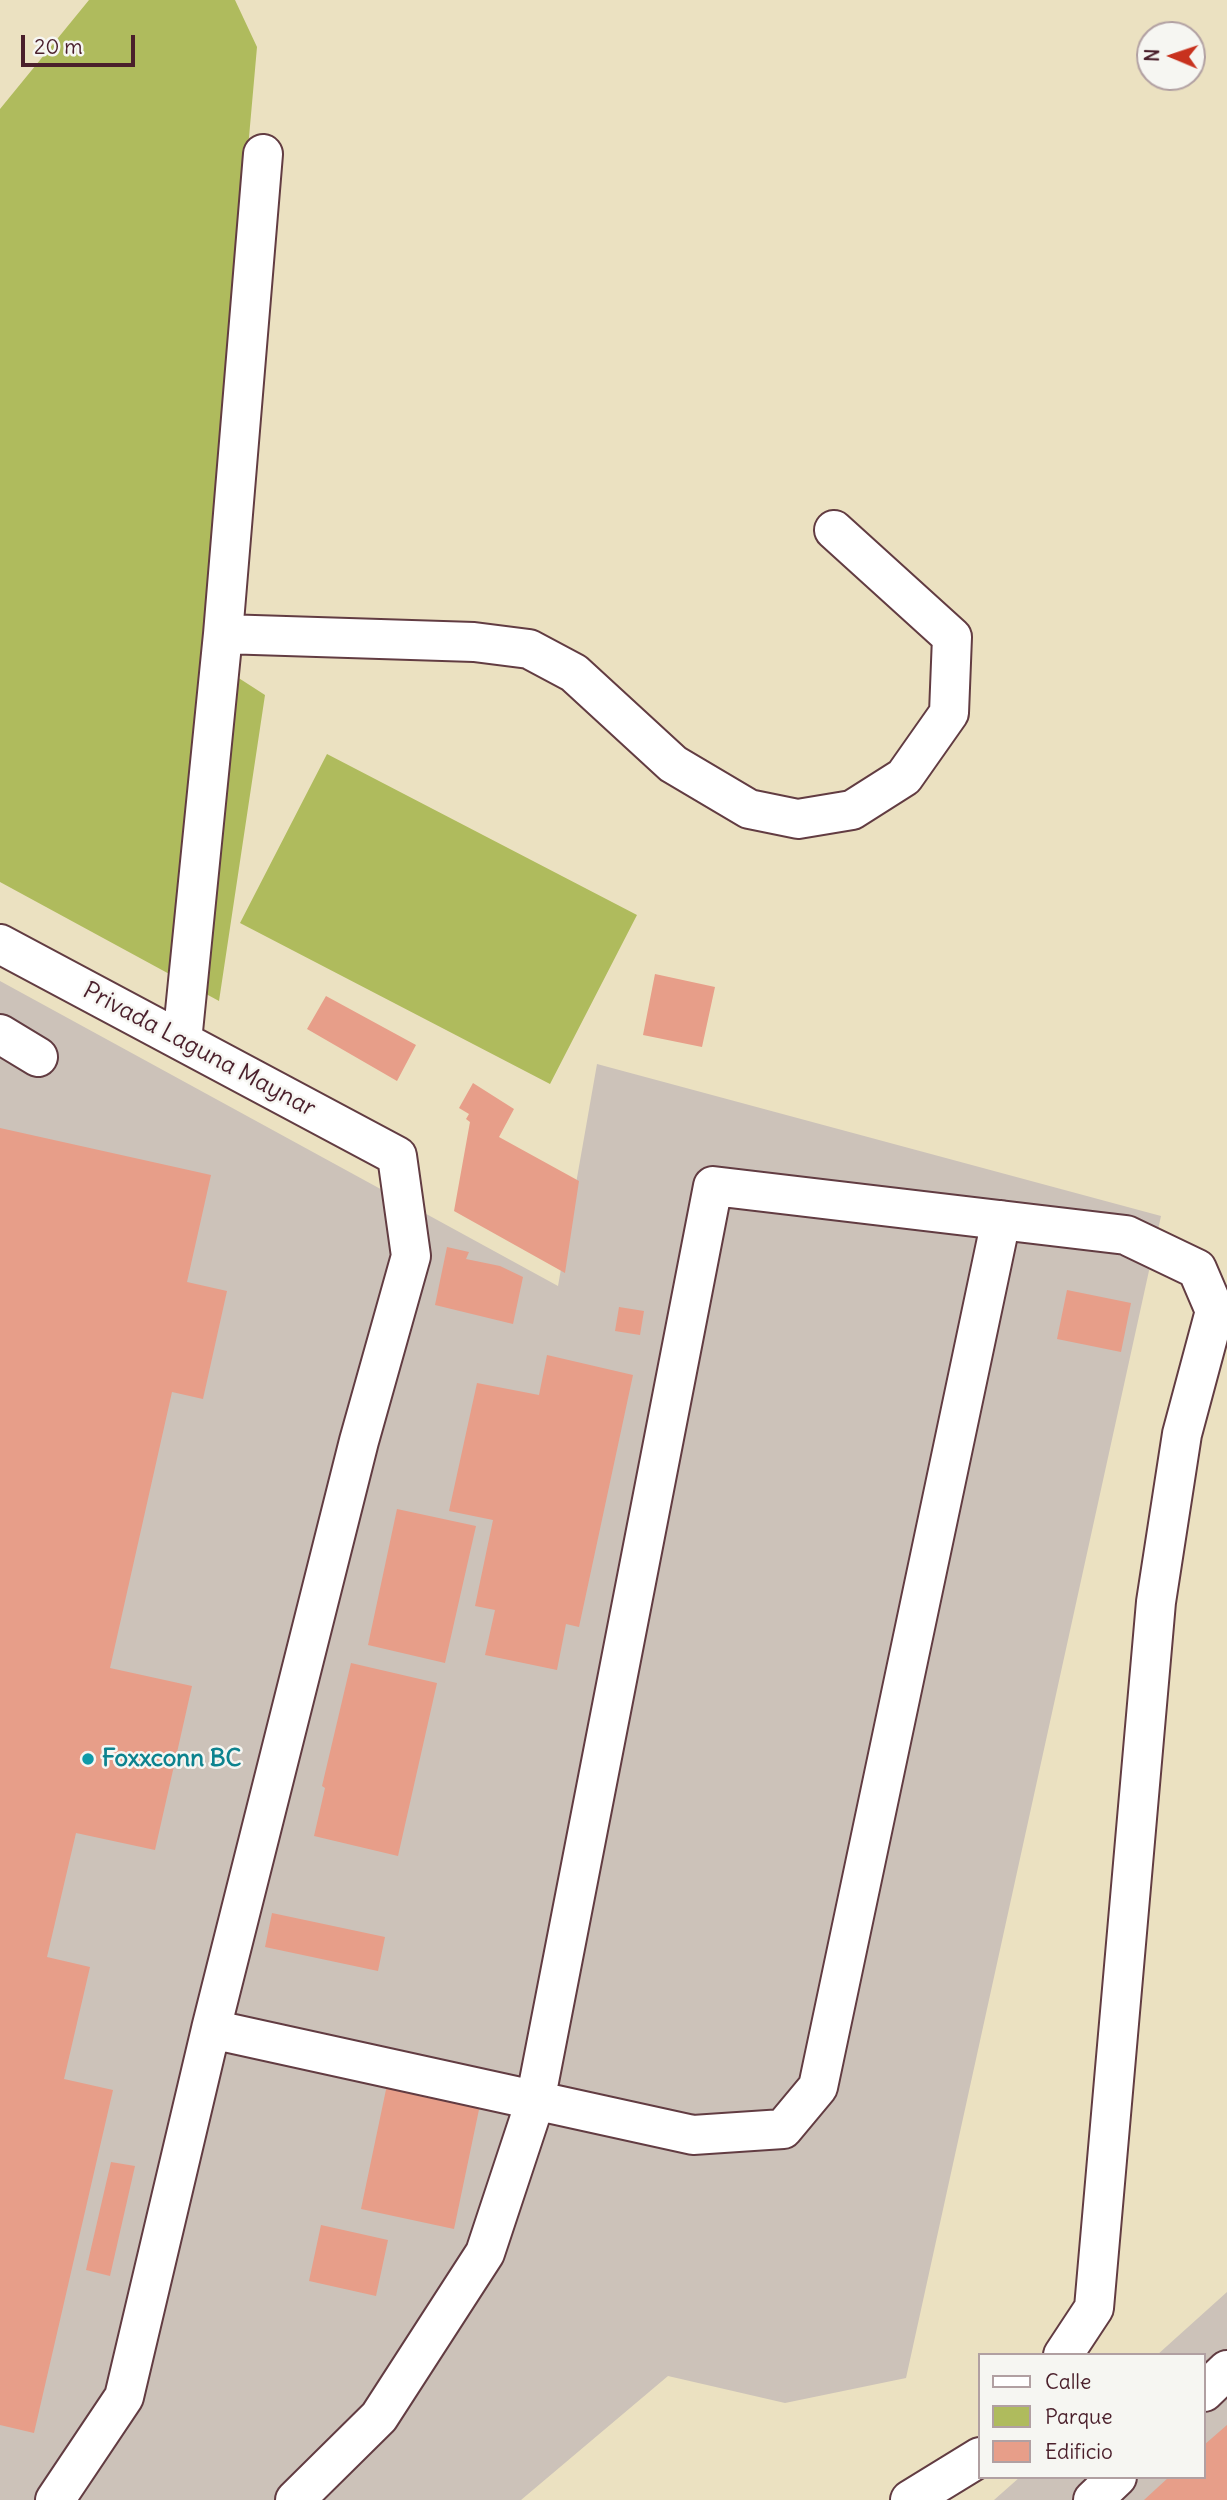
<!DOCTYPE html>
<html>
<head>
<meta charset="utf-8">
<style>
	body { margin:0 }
	#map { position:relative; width:1227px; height:2500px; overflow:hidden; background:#ebe1c1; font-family:Delius,sans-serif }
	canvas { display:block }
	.legend { position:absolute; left:978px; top:2353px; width:228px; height:126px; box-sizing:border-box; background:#f6f6f2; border:2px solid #b1a0a2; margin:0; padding:9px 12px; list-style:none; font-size:21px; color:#4a1f2b }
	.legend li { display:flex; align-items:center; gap:14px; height:35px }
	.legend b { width:35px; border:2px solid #b1a0a2 }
	.north { position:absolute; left:1136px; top:21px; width:70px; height:70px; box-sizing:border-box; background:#f6f6f2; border:2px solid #b1a0a2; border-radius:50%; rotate:272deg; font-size:19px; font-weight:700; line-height:28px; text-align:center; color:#4a1f2b }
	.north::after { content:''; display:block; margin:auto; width:24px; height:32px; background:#c8321e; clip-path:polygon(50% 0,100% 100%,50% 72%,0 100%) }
	.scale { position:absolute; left:21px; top:35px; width:114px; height:32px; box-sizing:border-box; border:4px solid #4a1f2b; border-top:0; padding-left:9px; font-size:21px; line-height:24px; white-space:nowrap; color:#4a1f2b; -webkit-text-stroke:5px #f6f6f2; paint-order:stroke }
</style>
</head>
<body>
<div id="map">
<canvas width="1227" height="2500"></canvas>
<ul class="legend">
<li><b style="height:9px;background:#fff"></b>Calle</li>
<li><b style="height:19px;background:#afbb5d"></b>Parque</li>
<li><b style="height:19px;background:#e79e89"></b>Edificio</li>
</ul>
<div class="north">N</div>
<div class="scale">20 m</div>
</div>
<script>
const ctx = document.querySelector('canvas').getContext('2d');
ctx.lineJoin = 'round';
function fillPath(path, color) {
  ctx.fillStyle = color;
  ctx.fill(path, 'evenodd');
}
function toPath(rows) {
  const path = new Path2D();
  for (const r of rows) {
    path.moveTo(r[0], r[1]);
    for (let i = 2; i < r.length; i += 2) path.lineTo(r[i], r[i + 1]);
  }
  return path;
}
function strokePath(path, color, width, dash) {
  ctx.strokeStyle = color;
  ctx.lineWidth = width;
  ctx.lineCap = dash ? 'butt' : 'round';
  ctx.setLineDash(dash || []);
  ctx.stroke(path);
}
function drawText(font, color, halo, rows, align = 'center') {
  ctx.font = font + ' Delius,sans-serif';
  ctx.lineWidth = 5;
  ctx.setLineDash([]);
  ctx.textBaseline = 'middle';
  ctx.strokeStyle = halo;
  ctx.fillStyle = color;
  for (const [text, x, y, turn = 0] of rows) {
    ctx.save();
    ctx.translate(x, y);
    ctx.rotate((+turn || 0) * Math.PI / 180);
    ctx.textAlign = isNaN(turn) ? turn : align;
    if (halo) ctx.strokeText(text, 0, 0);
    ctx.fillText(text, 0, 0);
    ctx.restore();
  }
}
const industrial = toPath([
	[0,981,558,1286,597,1064,1161,1216,906,2378,785,2403,668,2376,521,2500,0,2500],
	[1227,2292,1227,2500,994,2500,1020,2477,1204,2477,1204,2355,1157,2355]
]);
const green = toPath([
	[89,0,235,0,257,47,203,655,265,695,219,1001,0,882,0,109],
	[327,754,637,915,550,1084,240,923]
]);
const building = toPath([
	[655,974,715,987,702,1047,643,1035],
	[326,996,416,1045,397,1081,307,1029],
	[473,1083,514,1109,499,1137,579,1181,565,1273,454,1211,470,1122,466,1119,469,1114,459,1108],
	[0,1128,211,1175,187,1282,227,1291,203,1399,172,1392,110,1668,192,1686,155,1850,76,1833,47,1957,90,1967,64,2079,113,2090,34,2433,0,2425],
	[447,1247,469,1252,466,1259,500,1266,523,1277,513,1324,435,1305],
	[1067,1290,1131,1303,1121,1352,1057,1339],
	[619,1307,644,1311,640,1335,615,1331],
	[547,1355,633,1375,579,1627,566,1624,557,1670,485,1655,495,1610,475,1606,493,1520,449,1511,477,1383,539,1395],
	[397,1509,476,1526,445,1663,368,1645],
	[351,1663,437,1683,398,1856,314,1836,325,1788,322,1786],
	[272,1913,385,1937,378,1971,265,1947],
	[388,2080,481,2100,454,2229,361,2209],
	[111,2162,135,2166,110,2276,86,2270],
	[321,2225,388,2240,376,2296,309,2281],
	[1227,2425,1227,2500,1144,2500,1169,2477,1204,2477,1204,2445]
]);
const minor = toPath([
	[223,634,474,642,529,649,574,673,673,764,749,809,798,819,852,810,904,777,949,713,952,637,834,530],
	[0,944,397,1156,411,1256,359,1441,211,2029],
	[0,1034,38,1057],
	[182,1041,223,634,263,154],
	[1204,2392,1227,2370],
	[55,2500,124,2397,211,2029,693,2135,783,2129,818,2087,1001,1220],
	[295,2500,379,2417,485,2253,535,2102,713,1186,1126,1235,1197,1269,1215,1311,1182,1434,1156,1602,1094,2308,1063,2355],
	[910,2500,980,2457],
	[1093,2500,1117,2477]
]);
const markers = [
	[88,1759,7,"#0f9aa8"]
];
const streetNames = [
	["Privada Laguna Maynar",199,1050,28]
];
const cultureNames = [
	["Foxxconn BC",102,1759]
];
fillPath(industrial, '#ccc2b9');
fillPath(green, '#afbb5d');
fillPath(building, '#e79e89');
strokePath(minor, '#623c42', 42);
strokePath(minor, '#fff', 38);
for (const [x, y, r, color] of markers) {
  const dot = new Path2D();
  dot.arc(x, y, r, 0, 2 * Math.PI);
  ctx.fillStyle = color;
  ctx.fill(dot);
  strokePath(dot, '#f6f6f2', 2.5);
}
drawText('24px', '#4a1f2b', '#f6f6f2', streetNames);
drawText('bold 24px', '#0d838f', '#f6f6f2', cultureNames, 'left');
</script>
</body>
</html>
